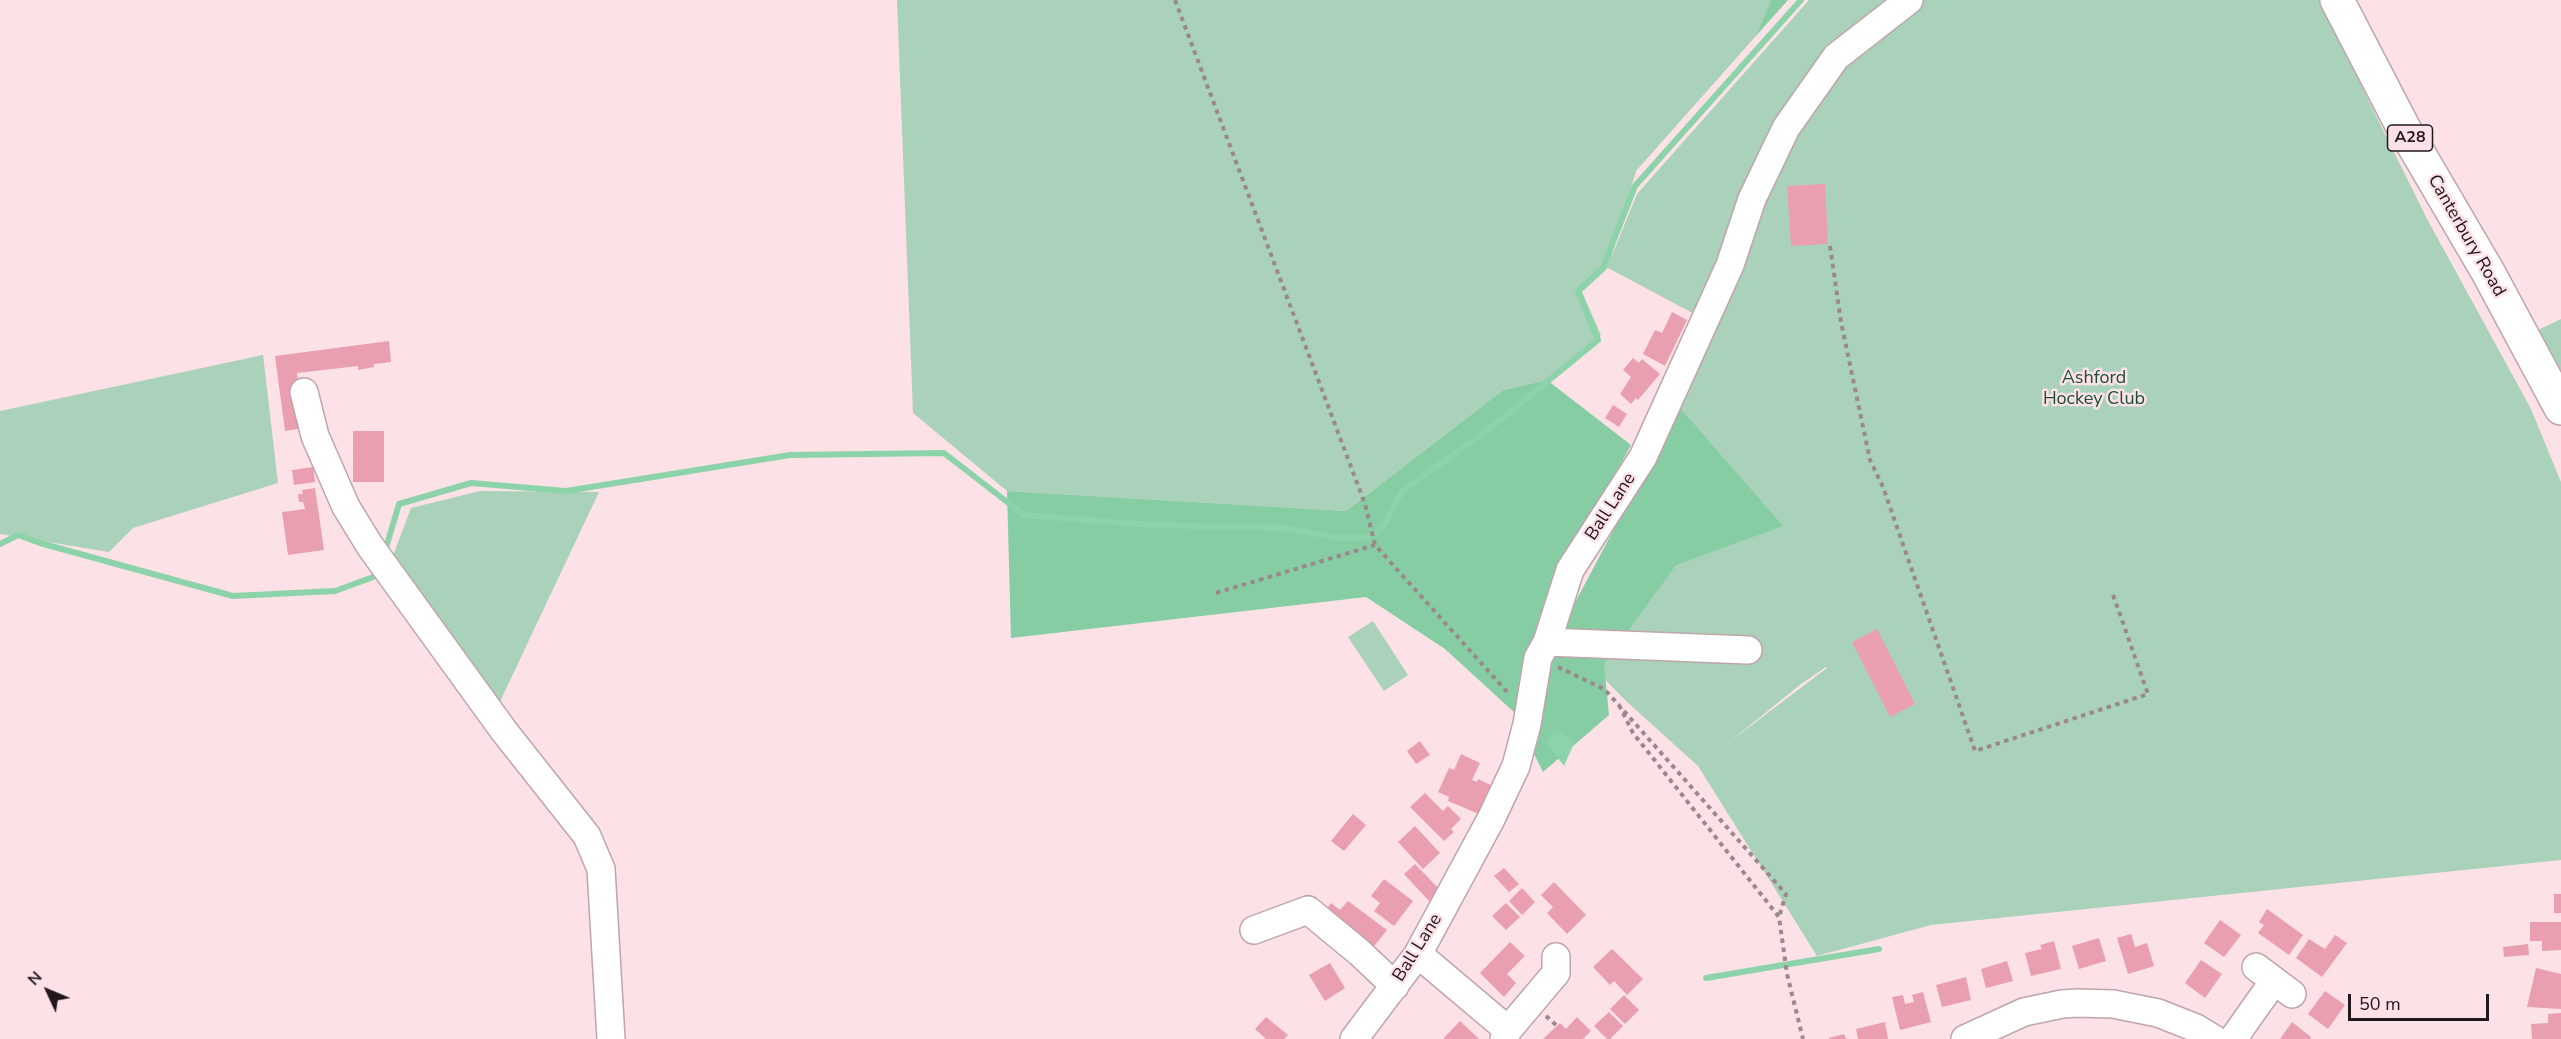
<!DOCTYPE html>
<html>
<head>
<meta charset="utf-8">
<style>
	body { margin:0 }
	#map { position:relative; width:2561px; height:1039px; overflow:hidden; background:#fce1e6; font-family:"Nunito Sans",sans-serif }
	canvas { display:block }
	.north { position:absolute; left:18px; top:961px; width:60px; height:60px; -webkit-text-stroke:4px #fce1e6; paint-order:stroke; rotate:314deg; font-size:16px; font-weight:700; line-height:24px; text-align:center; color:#22181a }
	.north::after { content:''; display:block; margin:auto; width:21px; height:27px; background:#22181a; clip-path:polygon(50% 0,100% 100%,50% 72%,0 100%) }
	.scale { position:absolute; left:2348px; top:994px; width:141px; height:27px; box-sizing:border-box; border:3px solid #22181a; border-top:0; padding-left:8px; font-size:18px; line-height:21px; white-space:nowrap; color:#22181a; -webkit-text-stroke:4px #fce1e6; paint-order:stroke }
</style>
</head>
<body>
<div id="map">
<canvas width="2561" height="1039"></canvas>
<div class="north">N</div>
<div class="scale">50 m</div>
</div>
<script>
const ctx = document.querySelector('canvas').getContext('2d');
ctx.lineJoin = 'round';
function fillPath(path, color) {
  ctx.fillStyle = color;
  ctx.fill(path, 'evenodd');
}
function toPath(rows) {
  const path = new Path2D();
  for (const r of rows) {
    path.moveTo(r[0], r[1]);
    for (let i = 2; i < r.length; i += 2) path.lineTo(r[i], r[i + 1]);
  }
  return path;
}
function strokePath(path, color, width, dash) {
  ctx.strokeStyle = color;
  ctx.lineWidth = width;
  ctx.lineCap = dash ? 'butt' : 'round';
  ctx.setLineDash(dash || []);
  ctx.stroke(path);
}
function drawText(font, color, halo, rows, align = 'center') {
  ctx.font = font + ' "Nunito Sans",sans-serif';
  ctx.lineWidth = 5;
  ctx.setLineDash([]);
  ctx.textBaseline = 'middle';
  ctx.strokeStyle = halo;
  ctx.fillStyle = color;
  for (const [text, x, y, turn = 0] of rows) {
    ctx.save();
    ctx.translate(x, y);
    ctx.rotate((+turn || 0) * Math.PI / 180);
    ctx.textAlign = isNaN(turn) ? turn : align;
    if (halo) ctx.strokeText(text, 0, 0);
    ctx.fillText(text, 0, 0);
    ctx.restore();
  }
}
const green = toPath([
	[897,0,1771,0,1755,37,1636,171,1611,258,1637,194,1809,0,1889,0,1834,48,1700,317,1608,268,1582,292,1601,335,1547,380,1503,390,1346,511,1007,491,913,413],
	[1915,0,2319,0,2426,217,2531,409,2561,482,2561,860,1931,925,1817,956,1698,766,1626,701,1559,633,1679,407,1788,148,1839,67],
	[1826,667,1827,668,1728,743,1801,684],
	[2561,319,2561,377,2536,331],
	[263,355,278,483,133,528,109,552,0,534,0,411],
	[480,491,599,492,496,710,391,561,411,508],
	[1373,621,1408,675,1384,691,1348,637]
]);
const forest = toPath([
	[1771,0,1788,0,1755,37],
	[1547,380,1631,445,1545,600,1516,714,1445,649,1366,597,1011,638,1007,491,1346,511,1503,390],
	[1679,407,1783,526,1676,565,1604,664,1609,715,1543,772,1531,748,1559,633]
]);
const water = toPath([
	[1554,729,1575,741,1564,766,1547,744]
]);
const stream = toPath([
	[0,544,18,535,40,543,233,596,335,591,376,576],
	[385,551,399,504,471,483,566,491,790,455,944,453,1024,515,1150,525,1285,528,1338,538,1366,538,1382,529,1402,491,1488,430,1598,340,1578,291,1603,268,1635,186,1801,0],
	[1706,978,1879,949]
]);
const building = toPath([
	[1825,184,1828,244,1791,246,1787,186],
	[1672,312,1687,320,1665,366,1643,354,1655,330,1662,333],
	[389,341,391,362,374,364,374,367,358,370,358,366,297,373,304,428,285,431,275,356],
	[1633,358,1639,363,1642,359,1660,374,1638,400,1636,398,1631,404,1620,394,1631,377,1623,370],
	[1613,405,1627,414,1619,427,1605,418],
	[353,431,384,431,384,482,353,482],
	[313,467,315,482,294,485,292,470],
	[315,488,324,550,288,555,282,512,305,509,303,502,299,502,298,494,303,494,302,490],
	[1877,629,1915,704,1890,717,1852,642],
	[1420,741,1430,755,1416,764,1407,751],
	[1461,754,1480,763,1472,780,1477,782,1478,779,1497,788,1481,815,1448,801,1449,797,1438,792,1449,768,1454,770],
	[1425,793,1443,811,1448,806,1461,819,1451,829,1454,832,1444,841,1410,807],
	[1353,814,1366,825,1344,851,1331,841],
	[1415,826,1440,853,1423,869,1398,842],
	[1415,864,1440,890,1429,901,1404,874],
	[1504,868,1519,884,1509,892,1494,876],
	[1384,879,1413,901,1394,926,1374,911,1380,903,1371,896],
	[1554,882,1586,915,1567,934,1547,913,1553,907,1541,895],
	[1522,888,1535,902,1522,915,1509,901],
	[2554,894,2561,894,2561,913,2554,913],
	[1348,901,1387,930,1371,950,1323,913,1331,903,1340,910],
	[1506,903,1520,917,1506,930,1492,916],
	[2267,909,2303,935,2289,955,2258,933,2264,925,2259,922],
	[2220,920,2241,935,2224,957,2204,943],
	[2530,922,2561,922,2561,950,2542,951,2542,941,2530,941],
	[2131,934,2135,947,2147,943,2154,966,2128,974,2117,938],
	[2335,935,2347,943,2322,977,2296,958,2309,939,2325,949],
	[2099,938,2106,961,2079,969,2072,946],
	[2054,941,2061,969,2031,976,2025,953,2042,949,2040,945],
	[1510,942,1525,956,1507,974,1516,983,1504,997,1480,973],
	[2528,944,2529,955,2504,957,2503,947],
	[1612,949,1643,979,1627,995,1614,981,1610,985,1593,967],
	[2201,960,2222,974,2205,998,2185,983],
	[2007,961,2013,981,1986,988,1981,969],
	[1330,963,1345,988,1325,1001,1309,975],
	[2536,968,2561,974,2561,1009,2527,1007],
	[1966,977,1971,1000,1942,1007,1936,985],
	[2325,991,2345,1005,2328,1029,2308,1014],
	[1923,992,1931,1022,1900,1030,1892,997,1903,995,1905,1004,1914,1002,1912,995],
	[1624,995,1639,1010,1625,1024,1610,1009],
	[1609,1012,1623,1026,1610,1039,1607,1039,1594,1026],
	[2561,1013,2561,1039,2532,1039,2531,1024,2548,1023,2548,1014],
	[1266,1017,1288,1035,1284,1039,1266,1039,1255,1029],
	[1577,1017,1591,1031,1583,1039,1543,1039,1560,1023,1566,1029],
	[1460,1021,1479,1039,1443,1039],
	[1885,1022,1888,1039,1858,1039,1856,1029],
	[2292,1022,2311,1037,2310,1039,2280,1039],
	[1844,1034,1846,1039,1829,1039,1829,1038]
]);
const path = toPath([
	[1175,0,1365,504,1375,545,1509,694],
	[1830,246,1841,322,1870,460,1883,487,1975,751,2148,694,2112,592],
	[1216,593,1375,545],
	[1558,667,1604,689,1619,705],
	[1619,705,1633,733,1779,917,1787,974,1803,1039],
	[1624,711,1786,894,1779,917],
	[1546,1016,1557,1026]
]);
const minor = toPath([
	[304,392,315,436,346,507,370,546,504,731,587,836,601,869,611,1039],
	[1547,642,1748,650],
	[1254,930,1308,910,1360,953,1395,986],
	[1418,954,1508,1030],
	[2256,967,2292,994],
	[1354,1039,1418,954,1491,819,1516,766,1527,724,1538,658,1547,642,1570,570,1643,457,1730,265,1752,199,1786,128,1836,57,1909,0],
	[1504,1039,1508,1030,1556,973,1556,957],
	[1965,1039,2024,1012,2062,1004,2078,1003,2113,1004,2158,1013,2196,1028,2214,1039],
	[2233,1039,2274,981]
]);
const highway = toPath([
	[2337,0,2403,127,2488,272,2561,408]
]);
const shields = [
	[2410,138,45]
];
const shieldNames = [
	["A28",2410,138]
];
const streetNames = [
	["Canterbury Road",2466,236,60],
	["Ball Lane",1611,507,-57],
	["Ball Lane",1418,948,-58]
];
const parkNames = [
	["Ashford",2094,379],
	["Hockey Club",2094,400]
];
fillPath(green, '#aad2ba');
fillPath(forest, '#86cda4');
fillPath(water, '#8dd3aa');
strokePath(stream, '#8dd3aa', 6);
fillPath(building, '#ea9fb0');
strokePath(minor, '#bfa5aa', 30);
strokePath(highway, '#bfa5aa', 36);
strokePath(path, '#9b888c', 4, [4.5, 4.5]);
strokePath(minor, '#fff', 27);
strokePath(highway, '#fff', 33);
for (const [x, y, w] of shields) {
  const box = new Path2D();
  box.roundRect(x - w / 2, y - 13, w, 26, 4.5);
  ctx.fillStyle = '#fce1e6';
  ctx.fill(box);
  strokePath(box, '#22181a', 1.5);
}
drawText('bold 16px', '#22181a', null, shieldNames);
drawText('18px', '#22181a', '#fce1e6', streetNames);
drawText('18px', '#194f34', '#fce1e6', parkNames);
</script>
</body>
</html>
